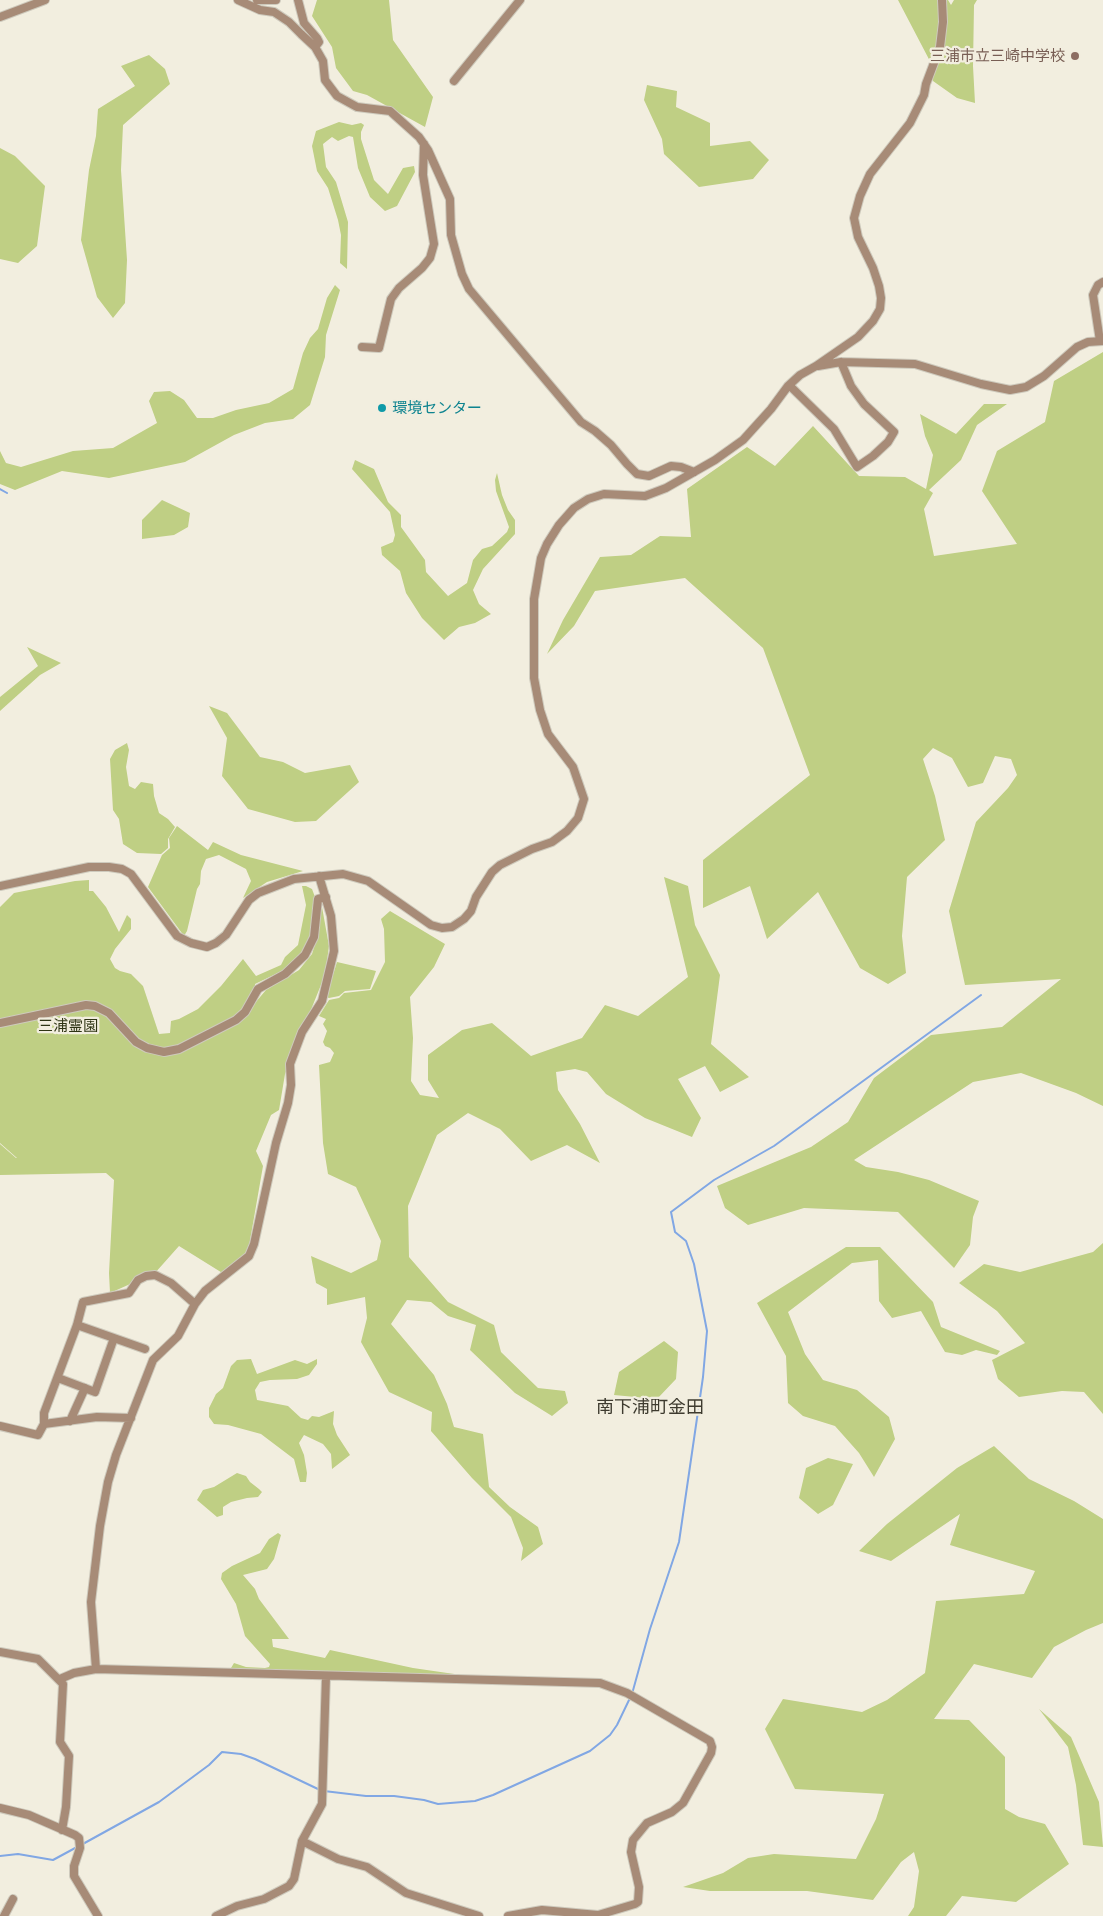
<!DOCTYPE html>
<html>
<head>
<meta charset="utf-8">
<style>
	body { margin:0 }
	canvas { display:block; background:#f2eedf }
</style>
</head>
<body>
<canvas width="1103" height="1916"></canvas>
<script>
const ctx = document.querySelector('canvas').getContext('2d');
ctx.lineJoin = 'round';
function fillPath(path, color) {
  ctx.fillStyle = color;
  ctx.fill(path, 'evenodd');
}
function toPath(rows) {
  const path = new Path2D();
  for (const r of rows) {
    path.moveTo(r[0], r[1]);
    for (let i = 2; i < r.length; i += 2) path.lineTo(r[i], r[i + 1]);
  }
  return path;
}
function strokePath(path, color, width, dash) {
  ctx.strokeStyle = color;
  ctx.lineWidth = width;
  ctx.lineCap = dash ? 'butt' : 'round';
  ctx.setLineDash(dash || []);
  ctx.stroke(path);
}
function drawText(font, color, halo, rows, align = 'center') {
  ctx.font = font + ' Quicksand,"Noto Sans JP",sans-serif';
  ctx.lineWidth = 4.5;
  ctx.setLineDash([]);
  ctx.textBaseline = 'middle';
  ctx.strokeStyle = halo;
  ctx.fillStyle = color;
  for (const [text, x, y, turn = 0] of rows) {
    ctx.save();
    ctx.translate(x, y);
    ctx.rotate((+turn || 0) * Math.PI / 180);
    ctx.textAlign = isNaN(turn) ? turn : align;
    if (halo) ctx.strokeText(text, 0, 0);
    ctx.fillText(text, 0, 0);
    ctx.restore();
  }
}
const green = toPath([
	[317,0,389,0,393,40,433,97,425,127,367,95,353,91,336,68,332,47,312,16],
	[898,0,948,0,951,5,954,0,977,0,974,5,973,66,975,103,957,98,933,81,932,65],
	[149,55,165,69,170,84,123,125,121,170,127,260,125,303,113,318,97,297,81,240,89,170,96,136,98,109,135,86,121,66],
	[647,85,677,91,676,107,710,123,710,146,750,141,769,160,753,179,699,187,664,154,662,139,644,100],
	[339,122,352,125,361,123,364,125,361,132,361,139,374,180,388,194,403,168,414,166,415,172,397,206,385,211,370,197,358,168,353,137,349,136,338,141,332,137,323,144,326,167,336,182,348,222,347,269,340,263,341,235,338,220,328,188,317,171,312,146,316,131],
	[0,148,15,156,45,186,37,246,18,263,0,259],
	[335,285,340,290,326,335,325,357,310,405,293,419,265,423,234,435,185,462,109,478,62,471,15,490,0,484,0,451,6,463,21,467,73,451,113,448,157,423,149,401,154,392,170,391,184,400,197,418,213,418,236,410,269,403,293,389,303,353,310,338,318,329,327,298],
	[1103,352,1103,1106,1076,1093,1021,1073,973,1082,854,1160,866,1167,898,1172,929,1180,979,1201,973,1217,970,1245,954,1268,898,1212,804,1208,748,1225,725,1208,717,1186,811,1147,848,1122,874,1078,931,1035,1002,1027,1061,979,965,985,949,911,976,822,1008,788,1017,775,1011,759,995,756,983,783,968,787,952,758,933,748,923,759,935,796,945,840,907,877,902,936,906,973,888,984,860,968,818,892,767,939,750,886,703,908,703,860,810,775,763,648,685,578,595,591,574,626,547,654,563,620,600,557,631,555,660,536,691,537,687,489,747,447,775,466,813,426,859,476,905,477,926,489,933,455,925,436,920,414,956,434,984,404,1007,404,977,425,961,460,929,490,933,493,924,509,934,556,1017,544,982,491,997,451,1045,422,1054,381],
	[355,460,374,469,388,502,401,515,401,527,425,560,426,572,448,596,467,583,473,560,482,549,492,546,507,532,509,527,496,491,495,480,497,473,502,495,508,510,515,520,515,534,483,569,473,590,479,604,491,614,475,623,459,627,444,640,422,618,406,593,400,571,382,555,381,547,393,542,395,535,390,512,352,469],
	[162,500,190,513,188,527,174,535,142,539,142,520],
	[27,647,61,663,40,675,0,711,0,697,38,666],
	[209,706,227,713,260,757,283,762,305,773,350,765,359,782,316,821,295,822,248,809,222,776,227,738],
	[127,743,129,750,126,767,129,786,135,789,141,782,153,784,154,796,159,813,168,819,175,827,168,839,168,848,161,854,137,853,123,844,119,819,113,810,110,759,115,750],
	[177,826,208,850,213,842,241,855,303,871,267,882,243,898,251,881,246,869,219,855,206,859,201,871,200,884,197,889,187,931,184,936,148,887,162,855,170,848,169,838],
	[664,877,688,886,695,925,720,975,711,1044,749,1077,720,1092,705,1066,678,1079,701,1118,692,1137,645,1118,606,1094,587,1072,575,1069,556,1072,558,1090,580,1124,600,1163,567,1145,531,1161,500,1129,468,1113,437,1135,408,1206,409,1257,448,1302,494,1325,501,1352,538,1388,565,1391,568,1403,552,1416,515,1393,470,1350,476,1325,448,1316,431,1302,407,1300,391,1324,434,1375,447,1404,454,1427,483,1434,489,1487,510,1507,538,1527,543,1544,521,1561,523,1548,511,1517,472,1478,431,1431,432,1412,389,1392,361,1342,367,1318,365,1297,327,1305,327,1289,316,1283,311,1256,351,1273,377,1260,381,1241,356,1187,328,1174,323,1143,319,1065,330,1062,334,1053,330,1048,325,1046,323,1042,327,1031,323,1024,326,1019,319,1016,329,1000,339,998,344,993,371,990,385,962,384,929,381,919,390,911,445,944,434,967,410,997,413,1038,411,1081,420,1095,439,1098,428,1080,428,1055,462,1030,492,1023,531,1056,582,1038,605,1005,638,1016,688,977],
	[89,880,89,891,93,891,106,907,119,932,127,915,131,919,131,929,115,949,110,959,115,968,120,971,131,974,143,986,159,1034,170,1033,171,1021,179,1019,198,1009,221,986,243,959,256,976,281,965,285,957,298,945,306,905,302,886,306,886,312,889,315,897,311,935,301,954,294,962,282,971,255,984,255,1003,266,990,299,970,312,954,318,935,318,910,322,907,329,946,325,975,285,1074,279,1110,271,1115,256,1151,263,1166,248,1252,224,1274,179,1246,155,1273,110,1293,109,1273,114,1180,106,1173,0,1175,0,1144,16,1158,46,1158,17,1158,0,1143,0,907,14,893,75,881],
	[337,962,376,971,370,989,345,991,339,996,329,998,326,997],
	[1103,1243,1103,1414,1084,1392,1062,1391,1019,1397,998,1379,992,1360,1025,1343,997,1311,959,1283,984,1264,1020,1272,1093,1252],
	[846,1247,880,1247,933,1302,941,1327,1000,1351,997,1355,976,1350,962,1355,945,1352,921,1311,892,1318,879,1301,878,1260,852,1263,788,1312,805,1354,823,1380,857,1390,889,1417,895,1439,874,1477,859,1453,835,1426,803,1416,788,1403,786,1356,757,1303],
	[664,1341,678,1352,676,1379,657,1399,614,1395,619,1372],
	[251,1359,257,1374,295,1360,307,1364,317,1359,317,1364,309,1375,297,1379,270,1380,260,1382,255,1390,257,1400,288,1406,301,1418,308,1420,312,1416,319,1417,334,1411,333,1424,337,1435,350,1455,332,1469,331,1454,323,1444,304,1435,299,1443,304,1455,307,1473,306,1482,300,1482,294,1459,261,1434,228,1425,214,1424,209,1417,209,1408,216,1394,223,1388,231,1366,237,1360],
	[994,1446,1029,1479,1074,1501,1103,1519,1103,1623,1086,1630,1054,1647,1032,1678,974,1664,934,1719,969,1720,1005,1757,1005,1809,1019,1817,1045,1824,1069,1864,1016,1902,962,1896,946,1916,908,1916,914,1907,919,1871,914,1852,901,1862,873,1900,807,1891,710,1891,683,1887,723,1873,748,1858,774,1854,856,1859,876,1819,884,1794,795,1789,765,1729,783,1699,862,1712,887,1700,925,1673,936,1601,1024,1594,1035,1571,950,1545,960,1514,891,1561,859,1551,887,1524,957,1468],
	[828,1458,853,1464,833,1505,818,1514,799,1498,806,1468],
	[237,1473,246,1476,250,1482,259,1489,262,1492,258,1497,247,1498,231,1502,223,1507,223,1515,217,1517,197,1500,203,1490,214,1487],
	[278,1533,281,1535,274,1559,267,1569,243,1575,255,1589,259,1599,289,1639,272,1639,273,1647,325,1658,330,1650,413,1668,468,1676,239,1672,231,1668,234,1663,246,1667,265,1668,269,1667,270,1664,245,1636,236,1604,221,1579,222,1573,232,1566,260,1553,269,1539],
	[1039,1709,1071,1737,1099,1802,1103,1847,1083,1845,1076,1785,1068,1747]
]);
const stream = toPath([
	[0,489,7,493],
	[632,1694,650,1629,679,1542,703,1377,707,1331,694,1264,686,1241,675,1232,671,1212,714,1180,774,1146,981,995],
	[324,1791,366,1796,394,1796,424,1800,438,1804,475,1801,493,1795,590,1751,610,1735,617,1725,630,1698],
	[81,1845,159,1802,209,1765,222,1752,241,1754,255,1759,320,1790],
	[0,1856,18,1854,53,1860,77,1847]
]);
const minor = toPath([
	[238,0,260,10,274,12,289,22,301,34,315,47,323,61,325,80,337,96,357,107,390,111,419,137,428,150,450,199,451,235,462,274,469,289,581,422,595,431,611,445,627,464,637,474,649,476,671,466,681,467,694,472],
	[257,0,276,0],
	[298,0,304,23,317,38,319,42,315,47],
	[0,17,45,0],
	[454,81,520,0],
	[1100,341,1093,295,1098,285,1103,282],
	[362,347,379,348,391,299,399,288,422,268,430,258,434,244,423,175,424,144],
	[818,366,841,362,915,364,981,384,1010,390,1026,387,1044,376,1077,347,1088,342,1103,341],
	[789,385,834,429,857,467,873,456,888,442,894,432,864,404,851,386,841,362],
	[0,886,89,867,109,867,122,869,131,874,177,936,191,943,207,947,216,943,226,935,249,900,258,893,294,879,343,874,368,881,431,925,442,928,452,927,464,919,471,911,476,897,492,872,500,865,532,849,552,842,567,831,578,818,584,799,573,767,548,734,540,710,534,678,534,599,541,558,547,544,559,525,574,508,588,499,604,494,645,496,666,488,715,460,743,440,771,409,788,386,800,375,816,366,858,337,873,321,880,309,881,298,879,286,873,268,858,237,854,218,860,196,870,174,910,123,924,95,926,84,940,47,943,22,942,0],
	[0,1023,86,1005,95,1006,109,1013,136,1042,147,1048,164,1052,179,1049,236,1020,245,1012,258,989,285,974,305,955,314,937,318,899,326,897],
	[77,1325,145,1349],
	[58,1378,95,1392,114,1338],
	[70,1421,85,1388],
	[44,1424,97,1417,131,1418],
	[0,1426,38,1435,44,1424,44,1413,77,1325,83,1302,129,1293,138,1280,146,1276,155,1275,171,1283,195,1304],
	[0,1652,38,1659,63,1684,60,1742,69,1756,66,1807,62,1830],
	[96,1669,91,1602,100,1526,108,1482,116,1455,153,1360,178,1336,195,1304,205,1291,249,1256,254,1244,276,1143,288,1103,291,1085,290,1064,302,1032,322,1001,334,951,331,916,319,876],
	[60,1679,74,1673,96,1669,600,1683,627,1693,710,1741,712,1747,711,1753,683,1803,672,1812,647,1823,633,1840,631,1852,639,1887,638,1902,635,1904,598,1915,542,1910,508,1916],
	[0,1808,29,1815,75,1835,79,1838,80,1848,74,1866,74,1876,98,1916],
	[302,1841,338,1859,367,1867,406,1893,479,1916],
	[4,1916,13,1899],
	[216,1916,237,1906,264,1899,289,1886,294,1879,302,1841,322,1804,326,1676]
]);
const markers = [
	[1075,56,5,"#8d6e63"],
	[382,408,5,"#0f9aa8"]
];
const educationNames = [
	["三浦市立三崎中学校",1065,56]
];
const cultureNames = [
	["環境センター",392,408]
];
const parkNames = [
	["三浦霊園",68,1026]
];
const quarterNames = [
	["南下浦町金田",650,1408]
];
fillPath(green, '#bfcf84');
strokePath(stream, '#81a7e4', 2);
strokePath(minor, '#cecabd', 10);
strokePath(minor, '#a78b77', 8);
for (const [x, y, r, color] of markers) {
  const dot = new Path2D();
  dot.arc(x, y, r, 0, 2 * Math.PI);
  ctx.fillStyle = color;
  ctx.fill(dot);
  strokePath(dot, '#f2eedf', 2);
}
drawText('15px', '#785e54', '#f2eedf', educationNames, 'right');
drawText('15px', '#0d838f', '#f2eedf', cultureNames, 'left');
drawText('15px', '#2e3414', '#f2eedf', parkNames);
drawText('18px', '#3e3b2f', '#f2eedf', quarterNames);
</script>
</body>
</html>
